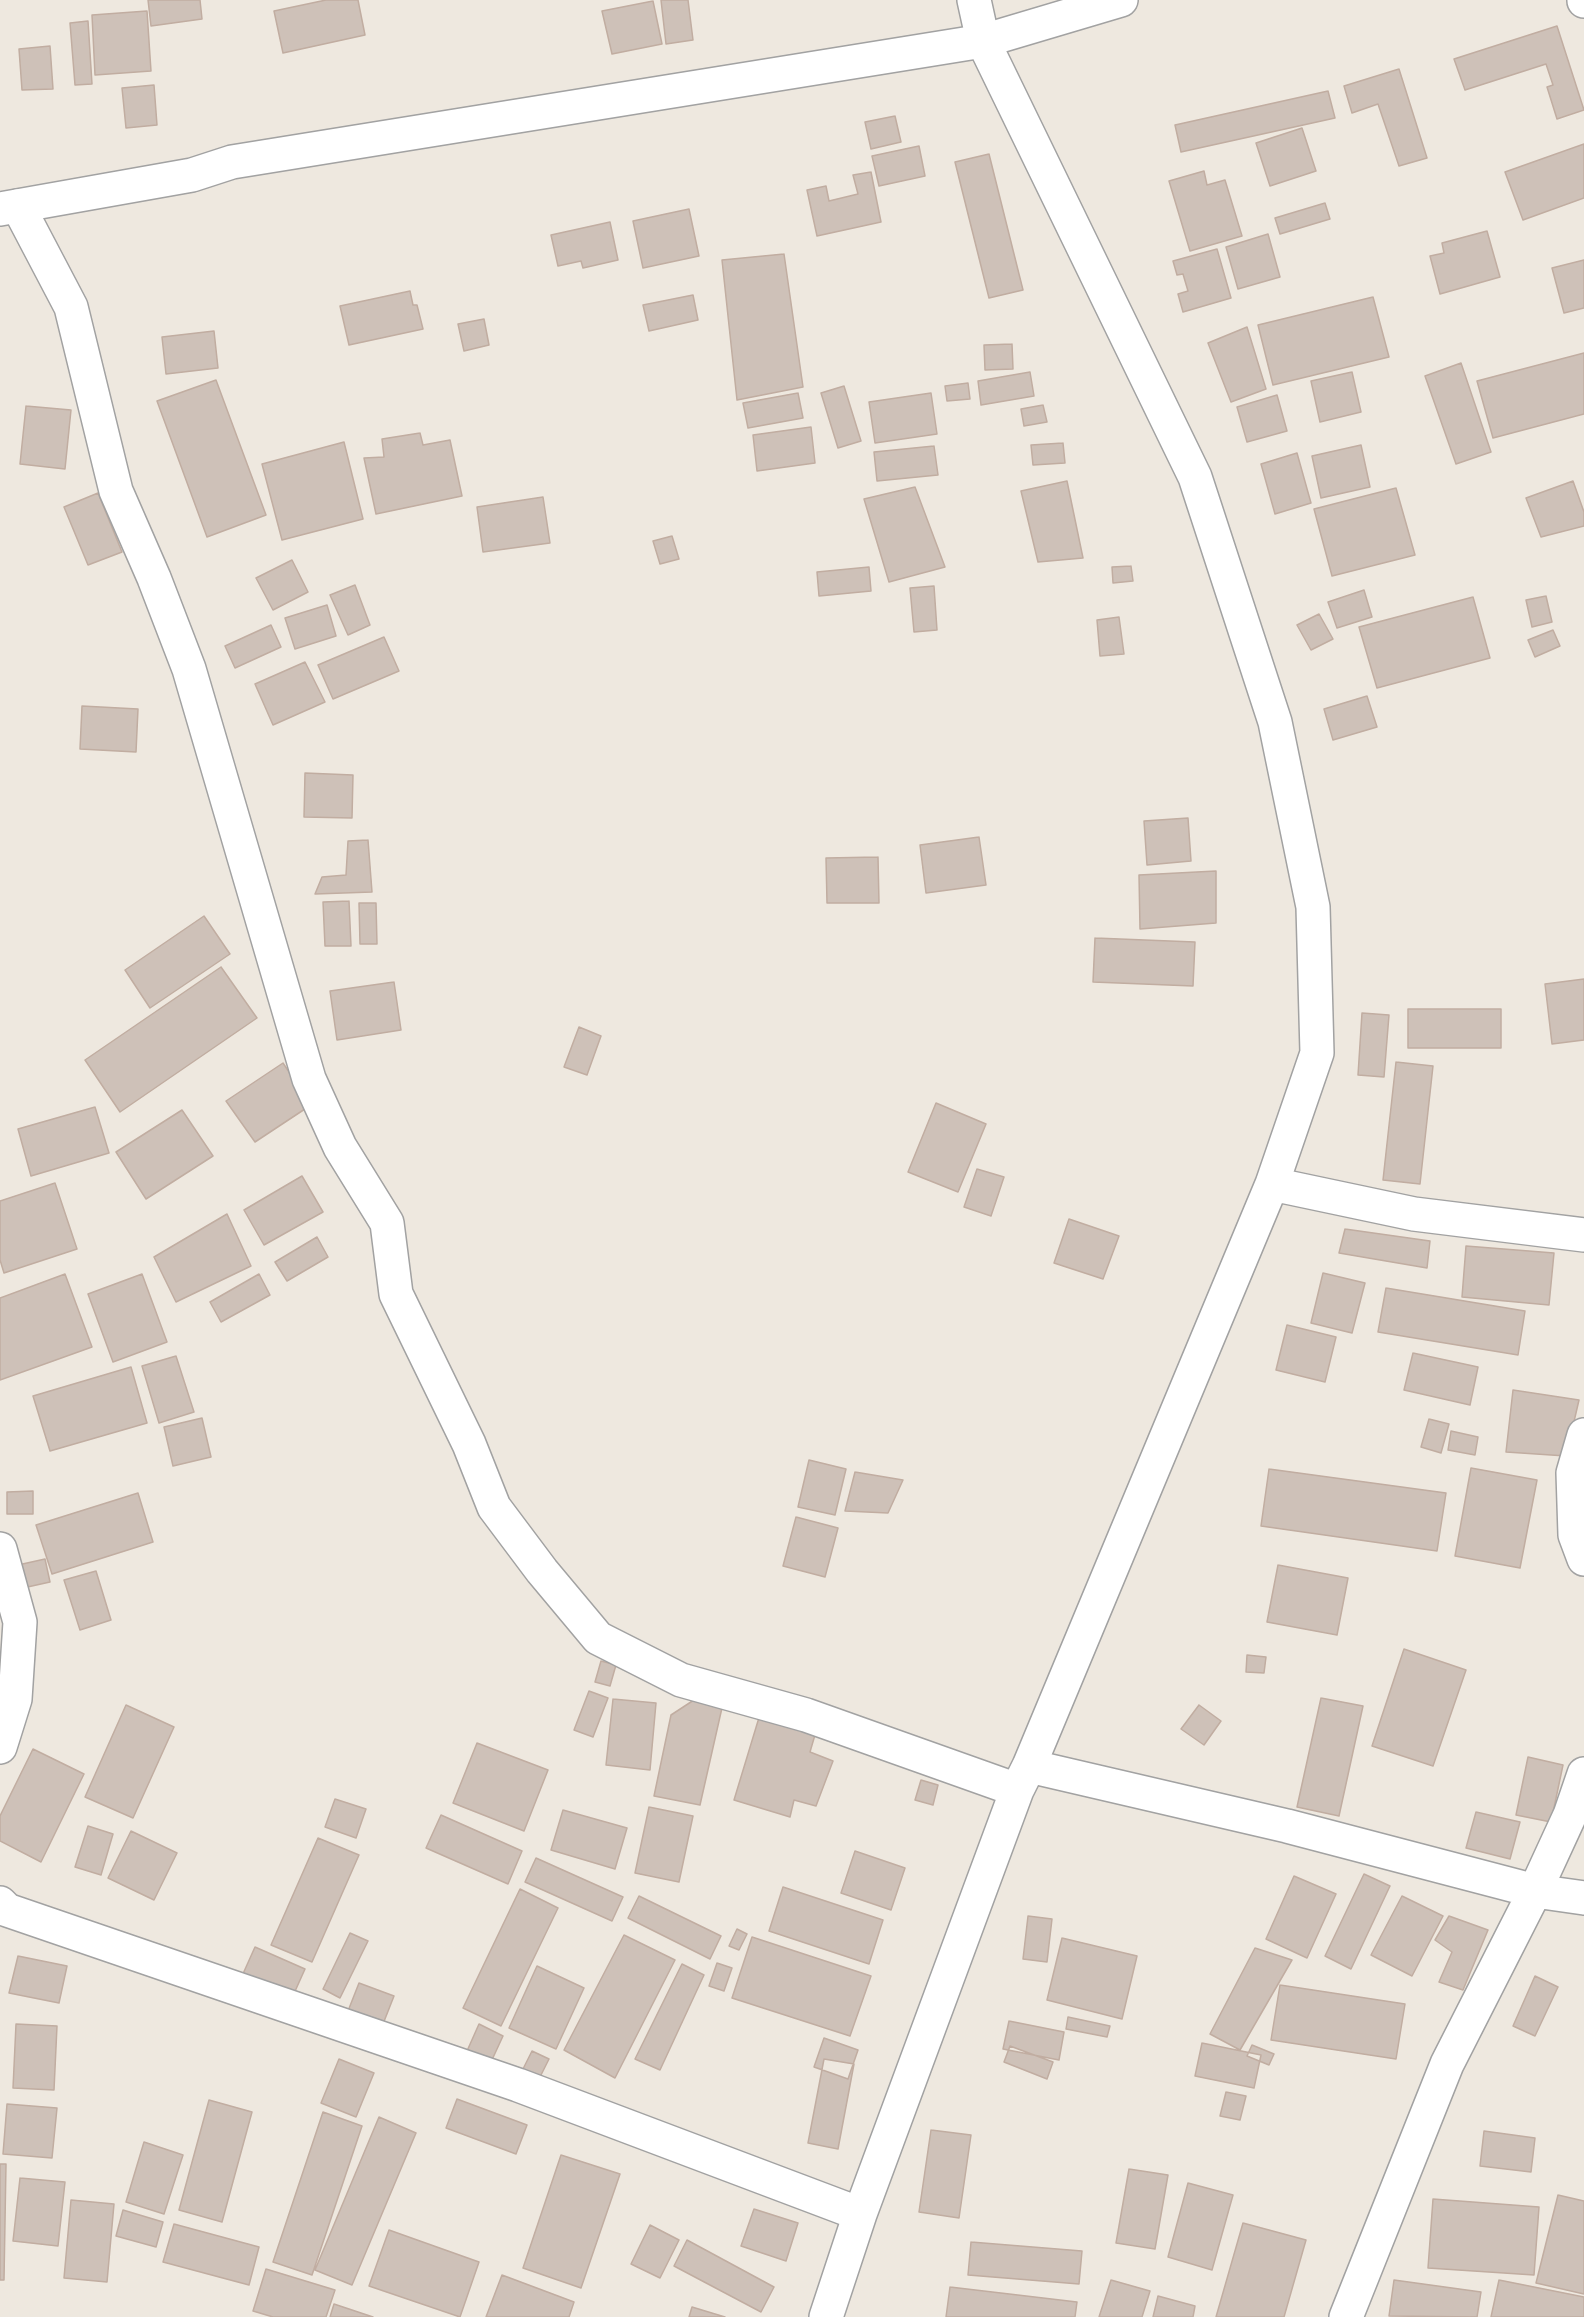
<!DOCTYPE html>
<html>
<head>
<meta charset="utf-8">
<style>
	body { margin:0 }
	canvas { display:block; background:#eee8df }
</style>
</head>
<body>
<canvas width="1584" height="2317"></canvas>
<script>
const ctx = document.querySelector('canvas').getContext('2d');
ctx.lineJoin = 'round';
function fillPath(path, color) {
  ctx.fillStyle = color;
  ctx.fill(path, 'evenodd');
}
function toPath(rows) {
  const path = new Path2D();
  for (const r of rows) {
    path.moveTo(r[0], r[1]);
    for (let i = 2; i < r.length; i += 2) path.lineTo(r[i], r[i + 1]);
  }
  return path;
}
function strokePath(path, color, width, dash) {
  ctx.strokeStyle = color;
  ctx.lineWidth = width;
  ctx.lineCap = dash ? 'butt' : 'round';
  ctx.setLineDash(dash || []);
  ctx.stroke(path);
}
const building = toPath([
	[148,0,200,0,202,19,151,26,148,0],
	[326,0,358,0,365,35,283,53,274,11,326,0],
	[661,0,688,0,693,40,666,44,661,0],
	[653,1,662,44,612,54,602,11,653,1],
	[147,11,151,71,95,75,92,15,147,11],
	[88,21,92,84,75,85,70,23,88,21],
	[1557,26,1584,110,1557,119,1547,87,1553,85,1546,64,1465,90,1454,59,1557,26],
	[50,46,53,89,22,90,19,49,50,46],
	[1399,69,1427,158,1399,166,1378,104,1352,113,1344,86,1399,69],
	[154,85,157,125,126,128,122,88,154,85],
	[1328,91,1335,118,1181,152,1175,125,1328,91],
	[895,116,901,142,871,149,865,122,895,116],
	[1302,128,1316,171,1270,186,1256,143,1302,128],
	[1584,144,1584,198,1523,220,1505,172,1584,144],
	[919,146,925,176,879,186,872,156,919,146],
	[989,154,1023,290,989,298,955,162,989,154],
	[1204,171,1207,185,1225,180,1242,236,1190,251,1169,181,1204,171],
	[871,172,881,222,817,236,807,190,826,186,829,201,858,194,853,175,871,172],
	[1325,203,1330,219,1280,234,1275,218,1325,203],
	[689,209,699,256,643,268,633,221,689,209],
	[610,222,618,260,583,268,581,261,558,266,551,235,610,222],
	[1487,231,1500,277,1440,294,1430,256,1444,253,1442,243,1487,231],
	[1268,234,1280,277,1238,289,1226,247,1268,234],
	[1217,249,1231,298,1183,312,1178,294,1188,291,1183,274,1177,275,1173,261,1217,249],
	[784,254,803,387,737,400,722,260,784,254],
	[1584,260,1584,308,1564,313,1552,268,1584,260],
	[410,291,413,305,417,305,423,329,349,345,340,306,410,291],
	[693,295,698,320,649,331,643,305,693,295],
	[1373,297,1389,357,1273,385,1258,325,1373,297],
	[484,319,489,345,464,351,458,324,484,319],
	[1247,327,1266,389,1231,402,1208,343,1247,327],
	[214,331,218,368,166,374,162,337,214,331],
	[1012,344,1013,369,985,370,984,345,1012,344],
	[1584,353,1584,414,1493,438,1477,381,1584,353],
	[1461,363,1491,452,1456,464,1425,376,1461,363],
	[1030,372,1034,396,981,405,978,381,1030,372],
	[1352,372,1361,412,1320,422,1311,381,1352,372],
	[216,380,266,515,207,537,157,401,216,380],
	[968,383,970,399,947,401,945,386,968,383],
	[844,386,861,441,838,448,821,393,844,386],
	[798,393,803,418,748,428,743,403,798,393],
	[931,393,937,434,875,443,869,402,931,393],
	[1277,395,1287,431,1247,442,1237,407,1277,395],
	[1043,405,1047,422,1024,426,1021,409,1043,405],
	[26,406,71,410,65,469,20,464,26,406],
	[811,427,815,463,757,471,753,435,811,427],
	[420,433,423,445,450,440,462,496,376,514,364,458,384,457,382,439,420,433],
	[344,442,363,519,282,540,262,464,344,442],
	[1063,443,1065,463,1033,465,1031,445,1063,443],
	[1361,445,1370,487,1321,498,1312,456,1361,445],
	[934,446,938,475,877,481,874,452,934,446],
	[1297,453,1311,503,1275,514,1261,464,1297,453],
	[1067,481,1083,558,1038,562,1021,491,1067,481],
	[1573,481,1584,512,1584,526,1541,537,1526,498,1573,481],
	[915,487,945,567,889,582,864,499,915,487],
	[1396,488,1415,555,1332,576,1314,509,1396,488],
	[98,493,122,552,88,565,64,507,98,493],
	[543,497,550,543,483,552,477,507,543,497],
	[672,536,679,559,660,564,653,541,672,536],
	[292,560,308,592,273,610,256,578,292,560],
	[1131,566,1133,581,1113,583,1112,567,1131,566],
	[869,567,871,591,819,596,817,572,869,567],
	[355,585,370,625,348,635,330,595,355,585],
	[934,586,937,630,914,632,910,588,934,586],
	[1364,590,1372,617,1337,628,1328,602,1364,590],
	[1546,596,1552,622,1532,627,1526,600,1546,596],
	[1473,597,1490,658,1377,688,1359,627,1473,597],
	[327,605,336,636,295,649,285,618,327,605],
	[1319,614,1333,639,1311,650,1297,625,1319,614],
	[1119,617,1124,654,1100,656,1097,620,1119,617],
	[271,625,281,647,235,668,225,646,271,625],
	[1553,630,1560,646,1535,657,1528,640,1553,630],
	[384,637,399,671,333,699,318,665,384,637],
	[305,662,325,702,273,725,255,684,305,662],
	[1367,696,1377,727,1333,740,1324,709,1367,696],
	[82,706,138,709,136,752,80,749,82,706],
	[305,773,353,775,352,818,304,817,305,773],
	[1188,818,1191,861,1147,865,1144,821,1188,818],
	[979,837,986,885,926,893,920,845,979,837],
	[368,840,372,892,315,894,322,877,346,875,348,841,368,840],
	[878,857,879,903,827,903,826,858,878,857],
	[1216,871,1216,923,1140,929,1139,875,1216,871],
	[349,901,351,946,325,946,323,902,349,901],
	[359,903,376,903,377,944,360,944,359,903],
	[204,916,230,954,150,1008,125,970,204,916],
	[1095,938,1195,942,1193,986,1093,982,1095,938],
	[221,967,257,1018,120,1112,85,1060,221,967],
	[1584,979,1584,1040,1552,1044,1545,984,1584,979],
	[394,982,401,1030,337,1040,330,991,394,982],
	[1408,1009,1501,1009,1501,1048,1408,1048,1408,1009],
	[1362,1013,1389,1015,1384,1077,1358,1075,1362,1013],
	[579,1027,601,1036,587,1075,564,1067,579,1027],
	[1396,1062,1433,1066,1420,1184,1383,1180,1396,1062],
	[283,1063,311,1105,255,1142,226,1101,283,1063],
	[936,1103,986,1124,958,1192,908,1172,936,1103],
	[95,1107,109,1153,31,1176,18,1129,95,1107],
	[182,1110,213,1156,146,1199,116,1152,182,1110],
	[977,1169,1004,1177,991,1216,964,1207,977,1169],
	[302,1176,323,1212,264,1245,244,1210,302,1176],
	[55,1183,77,1249,4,1273,0,1260,0,1201,55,1183],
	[227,1214,251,1266,176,1302,154,1257,227,1214],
	[1069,1219,1119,1236,1103,1279,1054,1263,1069,1219],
	[1345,1229,1430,1241,1427,1268,1339,1253,1345,1229],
	[317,1237,328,1257,287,1281,275,1262,317,1237],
	[1466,1246,1554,1253,1549,1305,1462,1297,1466,1246],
	[1323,1273,1365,1283,1352,1333,1311,1323,1323,1273],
	[65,1274,92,1347,0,1380,0,1298,65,1274],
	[142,1274,167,1342,113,1362,88,1294,142,1274],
	[259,1274,270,1295,221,1322,210,1302,259,1274],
	[1386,1288,1525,1311,1518,1355,1378,1332,1386,1288],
	[1287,1325,1336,1337,1325,1382,1276,1370,1287,1325],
	[1413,1353,1478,1367,1470,1405,1404,1390,1413,1353],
	[176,1356,194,1412,159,1423,142,1366,176,1356],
	[131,1367,147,1423,50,1451,33,1396,131,1367],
	[1513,1390,1579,1400,1566,1456,1506,1452,1513,1390],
	[202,1418,211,1457,173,1466,164,1427,202,1418],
	[1429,1419,1449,1424,1441,1453,1421,1447,1429,1419],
	[1451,1431,1478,1437,1475,1455,1448,1450,1451,1431],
	[809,1460,846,1469,835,1515,798,1507,809,1460],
	[1471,1468,1537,1480,1520,1568,1455,1556,1471,1468],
	[1269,1469,1446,1493,1437,1551,1261,1526,1269,1469],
	[855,1472,903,1480,888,1513,845,1511,855,1472],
	[33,1491,33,1514,7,1514,7,1492,33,1491],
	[138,1493,153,1542,52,1574,36,1525,138,1493],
	[796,1517,838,1528,825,1577,783,1566,796,1517],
	[45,1559,50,1582,23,1588,18,1565,45,1559],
	[1278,1565,1348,1578,1337,1635,1267,1622,1278,1565],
	[96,1571,111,1620,80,1630,64,1580,96,1571],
	[1404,1649,1466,1670,1433,1766,1372,1746,1404,1649],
	[1247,1655,1266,1657,1264,1673,1246,1672,1247,1655],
	[601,1661,616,1665,610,1686,595,1682,601,1661],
	[589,1691,608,1698,593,1737,574,1730,589,1691],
	[697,1698,724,1699,700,1805,654,1796,671,1715,697,1698],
	[1321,1698,1363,1706,1339,1816,1297,1807,1321,1698],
	[613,1699,656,1703,650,1770,606,1765,613,1699],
	[126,1705,174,1727,133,1818,85,1797,126,1705],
	[1199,1705,1221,1721,1204,1745,1181,1729,1199,1705],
	[761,1711,817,1728,810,1752,833,1761,816,1806,794,1800,790,1817,734,1800,761,1711],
	[477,1743,548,1770,524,1831,453,1803,477,1743],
	[33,1749,84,1774,41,1862,0,1841,0,1816,33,1749],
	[1528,1757,1563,1765,1551,1822,1516,1815,1528,1757],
	[921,1780,938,1785,933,1805,915,1800,921,1780],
	[335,1799,366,1809,356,1838,325,1827,335,1799],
	[649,1807,693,1816,679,1882,635,1873,649,1807],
	[563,1810,627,1828,615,1869,551,1850,563,1810],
	[1476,1812,1520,1822,1510,1859,1466,1848,1476,1812],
	[441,1815,522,1851,508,1884,426,1848,441,1815],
	[88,1826,113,1834,101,1875,75,1867,88,1826],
	[131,1831,177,1853,154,1900,108,1878,131,1831],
	[318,1838,359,1855,312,1962,271,1945,318,1838],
	[855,1851,905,1868,891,1910,841,1893,855,1851],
	[536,1858,623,1897,612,1921,525,1882,536,1858],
	[1364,1874,1390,1886,1351,1969,1325,1956,1364,1874],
	[1294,1876,1336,1894,1307,1958,1266,1939,1294,1876],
	[783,1887,883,1920,869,1964,769,1931,783,1887],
	[520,1889,558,1908,501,2026,463,2008,520,1889],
	[639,1896,721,1936,710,1959,628,1918,639,1896],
	[1402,1896,1443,1916,1412,1976,1371,1955,1402,1896],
	[1028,1916,1052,1919,1047,1962,1023,1959,1028,1916],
	[1449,1916,1488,1930,1463,1990,1439,1982,1452,1952,1435,1940,1449,1916],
	[737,1929,747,1934,739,1950,729,1946,737,1929],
	[350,1933,368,1941,340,1998,323,1989,350,1933],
	[624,1935,675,1960,615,2078,564,2050,624,1935],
	[752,1937,871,1976,850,2036,732,1998,752,1937],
	[1062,1938,1137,1956,1122,2019,1047,2000,1062,1938],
	[255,1947,305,1969,292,1998,242,1976,255,1947],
	[1255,1948,1292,1960,1240,2050,1210,2034,1255,1948],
	[18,1956,67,1966,59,2003,9,1993,18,1956],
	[717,1963,732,1968,724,1991,709,1986,717,1963],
	[682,1964,704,1975,660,2070,635,2059,682,1964],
	[537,1966,584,1988,556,2049,509,2028,537,1966],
	[1535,1976,1558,1987,1535,2036,1513,2026,1535,1976],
	[359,1983,394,1996,383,2024,348,2011,359,1983],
	[1280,1985,1405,2004,1396,2059,1271,2040,1280,1985],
	[1068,2017,1110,2026,1107,2037,1066,2029,1068,2017],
	[1009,2021,1064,2032,1059,2060,1003,2049,1009,2021],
	[16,2024,57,2026,54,2090,13,2088,16,2024],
	[479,2024,503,2036,491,2062,467,2051,479,2024],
	[824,2038,858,2050,848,2079,814,2067,824,2038],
	[1202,2043,1261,2055,1254,2088,1195,2076,1202,2043],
	[1252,2045,1274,2054,1269,2065,1247,2056,1252,2045],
	[1010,2046,1053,2062,1047,2079,1004,2062,1010,2046],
	[532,2051,549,2059,536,2085,519,2077,532,2051],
	[339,2059,374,2073,356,2117,321,2103,339,2059],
	[824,2059,854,2064,838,2149,808,2143,824,2059],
	[1226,2092,1246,2096,1240,2120,1220,2116,1226,2092],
	[457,2099,527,2125,516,2154,446,2128,457,2099],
	[209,2100,252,2112,222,2222,179,2210,209,2100],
	[7,2104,57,2108,52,2158,3,2154,7,2104],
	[323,2112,362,2126,312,2275,273,2262,323,2112],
	[379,2117,416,2133,352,2285,315,2270,379,2117],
	[931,2130,971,2135,959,2218,919,2212,931,2130],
	[1484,2131,1535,2138,1531,2172,1480,2166,1484,2131],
	[144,2142,183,2155,164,2214,126,2202,144,2142],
	[561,2155,620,2174,581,2288,523,2268,561,2155],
	[0,2164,6,2164,4,2280,0,2280,0,2164],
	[1129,2169,1168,2175,1155,2249,1116,2243,1129,2169],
	[20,2178,65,2182,58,2246,13,2241,20,2178],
	[1188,2183,1233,2195,1212,2270,1168,2257,1188,2183],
	[1558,2195,1584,2201,1584,2294,1536,2283,1558,2195],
	[1433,2199,1539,2207,1534,2275,1428,2268,1433,2199],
	[71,2200,114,2204,107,2282,64,2278,71,2200],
	[754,2209,798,2223,786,2261,741,2246,754,2209],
	[123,2210,163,2222,156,2247,116,2236,123,2210],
	[1243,2223,1306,2240,1284,2317,1216,2317,1243,2223],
	[174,2224,259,2247,249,2285,163,2262,174,2224],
	[650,2225,679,2240,660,2278,631,2264,650,2225],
	[389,2230,479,2262,460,2317,369,2286,389,2230],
	[687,2240,774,2287,761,2312,674,2266,687,2240],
	[971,2242,1082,2251,1079,2284,968,2275,971,2242],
	[266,2269,335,2290,326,2317,273,2317,253,2311,266,2269],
	[502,2275,574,2302,569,2317,486,2317,502,2275],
	[1111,2280,1150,2291,1142,2317,1099,2317,1111,2280],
	[1394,2280,1481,2292,1477,2317,1389,2316,1394,2280],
	[1499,2280,1584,2297,1584,2317,1491,2317,1499,2280],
	[950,2287,1077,2302,1075,2317,946,2317,950,2287],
	[1158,2296,1195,2306,1193,2317,1153,2317,1158,2296],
	[334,2304,373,2317,330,2317,334,2304],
	[692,2307,725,2317,689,2317,692,2307]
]);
const minor = toPath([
	[1584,0,1584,1],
	[18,206,71,307,116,491,154,578,189,669,309,1079,340,1147,387,1223,396,1294,469,1444,494,1507,542,1571,598,1638,681,1680,806,1715,1017,1790],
	[1272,1184,1414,1214,1584,1235],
	[1584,1435,1573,1473,1575,1535,1584,1559],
	[0,1549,20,1622,15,1699,0,1747],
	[1029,1766,1287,1826,1535,1891,1584,1898],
	[0,1903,7,1910,518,2085,860,2214],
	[826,2317,860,2214,1017,1790,1029,1766,1272,1184,1317,1053,1313,907,1275,722,1195,477,983,41,974,0],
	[1346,2317,1447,2064,1535,1891,1570,1815,1584,1774]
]);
const tertiary = toPath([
	[0,209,192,175,232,162,983,41,1121,0]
]);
fillPath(building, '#cec1b8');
strokePath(building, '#c1ada1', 1.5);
strokePath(minor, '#a2a2a2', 36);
strokePath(tertiary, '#a2a2a2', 36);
strokePath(minor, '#fff', 33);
strokePath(tertiary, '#fff', 33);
</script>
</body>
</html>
